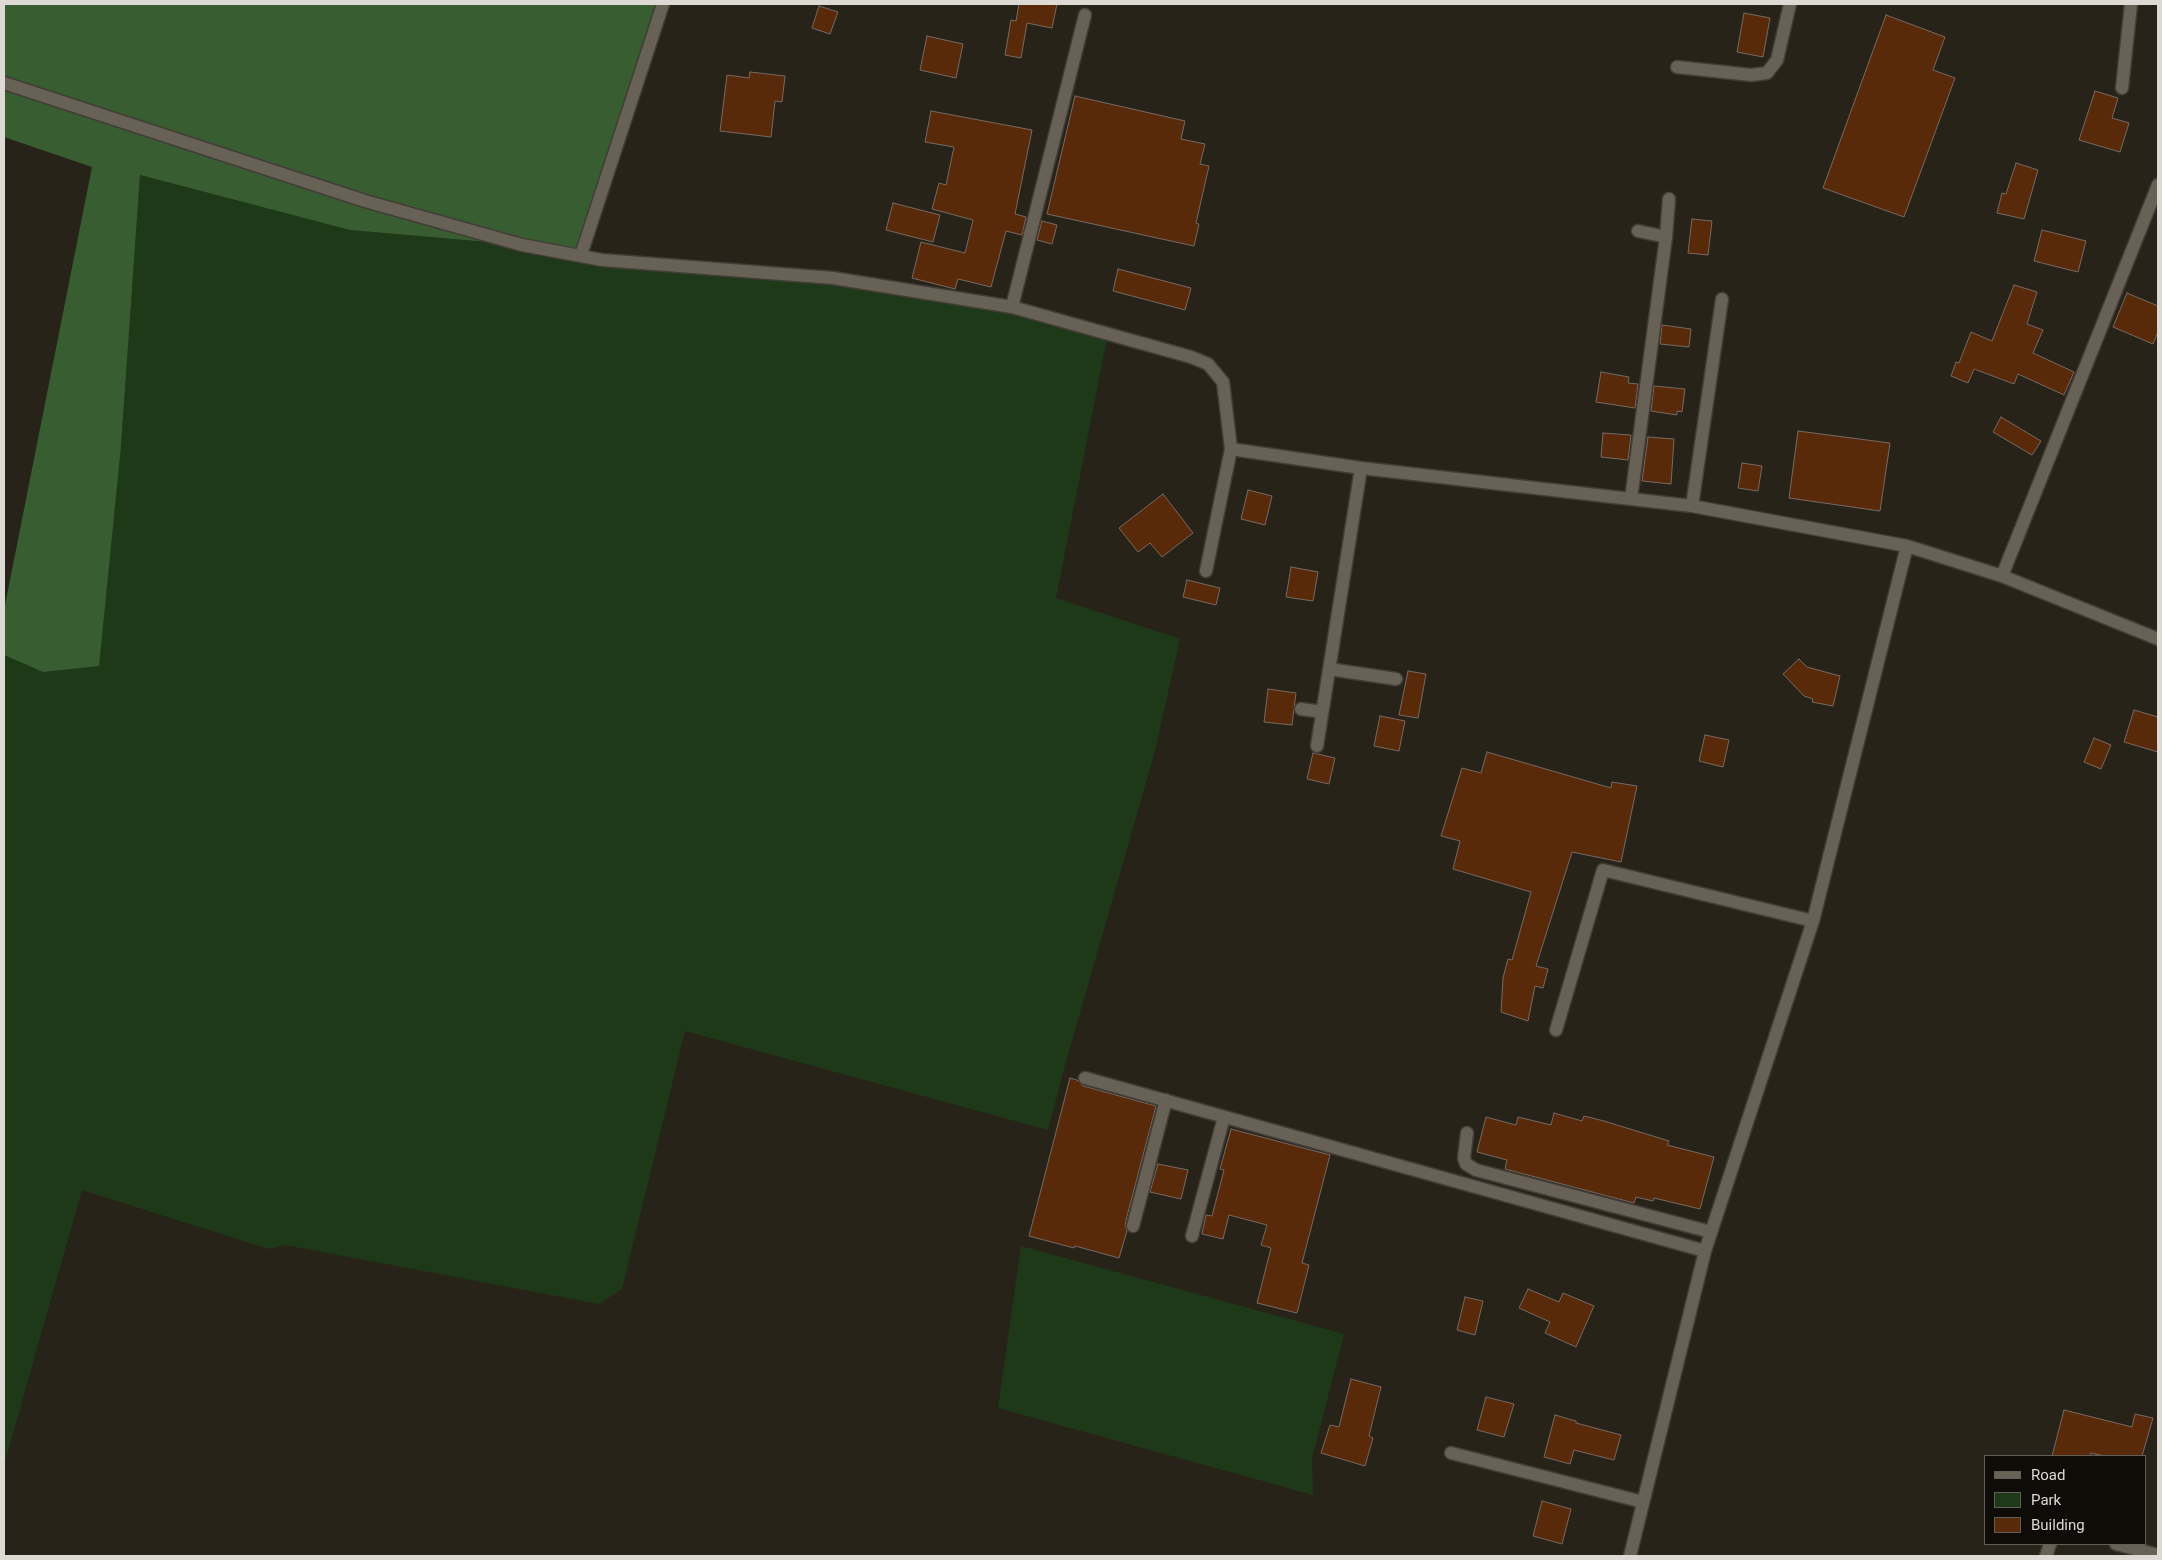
<!DOCTYPE html>
<html>
<head>
<meta charset="utf-8">
<style>
	body { margin:0 }
	#map { position:relative; width:2162px; height:1560px; overflow:hidden; background:#282319; font-family:Roboto,sans-serif }
	canvas { display:block }
	.frame { position:absolute; inset:0; border:5px solid #ddd9d3; pointer-events:none }
	.legend { position:absolute; left:1984px; top:1455px; width:162px; height:90px; box-sizing:border-box; background:#0f0c08; border:1px solid #615e59; margin:0; padding:6px 9px; list-style:none; font-size:15px; color:#ddd9d3 }
	.legend li { display:flex; align-items:center; gap:10px; height:25px }
	.legend b { width:25px; border:1px solid #615e59 }
</style>
</head>
<body>
<div id="map">
<canvas width="2162" height="1560"></canvas>
<div class="frame"></div>
<ul class="legend">
<li><b style="height:6px;background:#676156"></b>Road</li>
<li><b style="height:14px;background:#1e3918"></b>Park</li>
<li><b style="height:14px;background:#592a09"></b>Building</li>
</ul>
</div>
<script>
const ctx = document.querySelector('canvas').getContext('2d');
ctx.lineJoin = 'round';
function fillPath(path, color) {
  ctx.fillStyle = color;
  ctx.fill(path, 'evenodd');
}
function toPath(rows) {
  const path = new Path2D();
  for (const r of rows) {
    path.moveTo(r[0], r[1]);
    for (let i = 2; i < r.length; i += 2) path.lineTo(r[i], r[i + 1]);
  }
  return path;
}
function strokePath(path, color, width, dash) {
  ctx.strokeStyle = color;
  ctx.lineWidth = width;
  ctx.lineCap = dash ? 'butt' : 'round';
  ctx.setLineDash(dash || []);
  ctx.stroke(path);
}
const green = toPath([
	[140,175,350,230,522,245,581,255,834,278,1012,307,1108,333,1056,598,1180,639,1154,755,1067,1058,1048,1130,685,1031,622,1289,599,1304,285,1245,269,1249,82,1190,4,1465,4,655,44,672,121,446],
	[1021,1246,1344,1334,1312,1459,1313,1495,998,1408]
]);
const forest = toPath([
	[4,4,663,4,581,255,522,245,350,230,140,175,121,446,99,666,43,672,4,655,4,610,92,167,4,137]
]);
const building = toPath([
	[1019,4,1057,4,1052,28,1027,23,1021,58,1005,55,1011,20,1016,21,1019,4],
	[819,6,838,12,830,34,812,28,819,6],
	[1744,13,1770,18,1763,57,1737,52,1744,13],
	[1886,15,1945,37,1933,70,1955,78,1904,217,1823,188,1886,15],
	[927,36,963,44,956,78,920,70,927,36],
	[750,72,785,76,782,102,775,101,771,137,720,131,727,75,749,78,750,72],
	[2095,91,2118,98,2112,118,2129,123,2120,152,2079,140,2095,91],
	[1075,96,1185,121,1181,139,1205,144,1200,164,1209,166,1196,223,1199,224,1194,246,1047,214,1075,96],
	[931,111,1032,130,1015,214,1026,217,1022,235,1006,231,991,287,958,279,955,289,912,278,921,242,965,253,973,220,932,209,939,183,946,185,954,147,925,142,931,111],
	[2016,163,2038,170,2024,219,1997,213,2002,193,2006,194,2016,163],
	[893,203,940,215,933,242,886,230,893,203],
	[1692,219,1712,221,1708,255,1688,253,1692,219],
	[1042,221,1057,225,1052,244,1037,240,1042,221],
	[2042,230,2086,241,2078,272,2034,261,2042,230],
	[1118,269,1191,288,1185,310,1113,291,1118,269],
	[2014,285,2037,292,2027,324,2043,330,2033,353,2074,372,2064,395,2018,374,2014,384,1974,369,1968,383,1951,376,1956,362,1959,363,1971,332,1992,341,2014,285],
	[2127,293,2158,306,2158,332,2153,344,2113,327,2127,293],
	[1662,325,1691,329,1689,347,1660,344,1662,325],
	[1601,372,1629,377,1628,383,1638,384,1635,408,1596,402,1601,372],
	[1654,386,1685,389,1682,412,1677,411,1677,415,1651,411,1654,386],
	[2001,417,2041,441,2032,455,1993,432,2001,417],
	[1798,431,1890,443,1880,511,1789,498,1798,431],
	[1603,433,1631,435,1628,460,1601,457,1603,433],
	[1648,437,1674,439,1671,484,1642,481,1648,437],
	[1742,463,1762,466,1758,491,1738,488,1742,463],
	[1248,490,1272,496,1265,525,1241,519,1248,490],
	[1163,494,1193,533,1162,557,1150,543,1138,552,1119,528,1163,494],
	[1291,567,1318,572,1313,601,1286,597,1291,567],
	[1187,580,1220,588,1216,605,1183,597,1187,580],
	[1799,659,1807,667,1840,676,1833,706,1812,702,1813,699,1804,696,1783,674,1799,659],
	[1408,671,1426,674,1418,718,1399,715,1408,671],
	[1268,689,1296,693,1292,725,1264,722,1268,689],
	[2134,710,2158,717,2158,752,2124,742,2134,710],
	[1380,716,1405,721,1399,751,1374,746,1380,716],
	[1705,735,1729,740,1723,767,1699,761,1705,735],
	[2094,738,2111,745,2101,769,2084,762,2094,738],
	[1487,752,1611,788,1612,782,1637,786,1621,862,1572,852,1536,966,1548,969,1543,988,1535,986,1528,1021,1501,1012,1503,978,1508,959,1512,960,1531,892,1453,869,1460,841,1441,836,1462,768,1481,773,1487,752],
	[1313,753,1335,758,1329,784,1307,779,1313,753],
	[1070,1078,1077,1080,1083,1086,1156,1106,1125,1224,1127,1231,1119,1258,1075,1246,1074,1248,1029,1236,1070,1078],
	[1554,1113,1582,1121,1584,1116,1604,1121,1669,1141,1667,1145,1714,1157,1700,1209,1654,1198,1653,1201,1636,1197,1634,1203,1505,1169,1507,1160,1477,1152,1486,1117,1516,1125,1518,1117,1551,1125,1554,1113],
	[1231,1129,1330,1155,1302,1263,1309,1265,1297,1313,1257,1303,1271,1248,1261,1245,1267,1225,1229,1215,1223,1239,1202,1234,1206,1215,1212,1216,1224,1170,1220,1169,1231,1129],
	[1158,1164,1188,1170,1181,1199,1150,1192,1158,1164],
	[1528,1289,1559,1302,1563,1293,1594,1306,1576,1347,1545,1333,1550,1322,1519,1308,1528,1289],
	[1465,1297,1483,1301,1475,1335,1457,1330,1465,1297],
	[1351,1379,1381,1387,1369,1436,1373,1438,1365,1466,1321,1453,1330,1425,1339,1427,1351,1379],
	[1486,1397,1514,1404,1504,1437,1477,1430,1486,1397],
	[2064,1410,2132,1427,2135,1414,2153,1418,2142,1456,2104,1456,2091,1453,2090,1456,2052,1456,2064,1410],
	[1555,1415,1576,1421,1576,1423,1621,1435,1614,1460,1574,1450,1570,1464,1544,1457,1555,1415],
	[1542,1501,1571,1509,1562,1544,1533,1536,1542,1501]
]);
const minor = toPath([
	[1677,67,1751,75,1767,73,1777,60,1790,4],
	[4,83,365,201,522,245,602,260,833,278,1012,307,1191,357,1208,364,1223,382,1231,449,1361,468,1692,506,1907,546,2002,576,2158,639],
	[2122,88,2131,4],
	[1638,231,1666,237],
	[581,255,663,4],
	[1012,307,1085,15],
	[1631,499,1666,237,1669,199],
	[1692,506,1722,299],
	[1206,571,1231,449],
	[2002,576,2158,185],
	[1329,669,1396,679],
	[1301,709,1322,712],
	[1317,746,1361,468],
	[1556,1030,1603,870,1813,921],
	[1085,1078,1705,1251],
	[1467,1133,1464,1158,1466,1164,1476,1170,1711,1232],
	[1133,1226,1166,1100],
	[1192,1236,1224,1117],
	[1451,1453,1643,1502],
	[2116,1544,2158,1555],
	[1630,1556,1705,1251,1813,921,1907,546],
	[2046,1556,2050,1544]
]);
fillPath(green, '#1e3918');
fillPath(forest, '#385d31');
fillPath(building, '#592a09');
strokePath(building, '#766a63', 1);
strokePath(minor, '#423d36', 15);
strokePath(minor, '#676156', 12);
</script>
</body>
</html>
